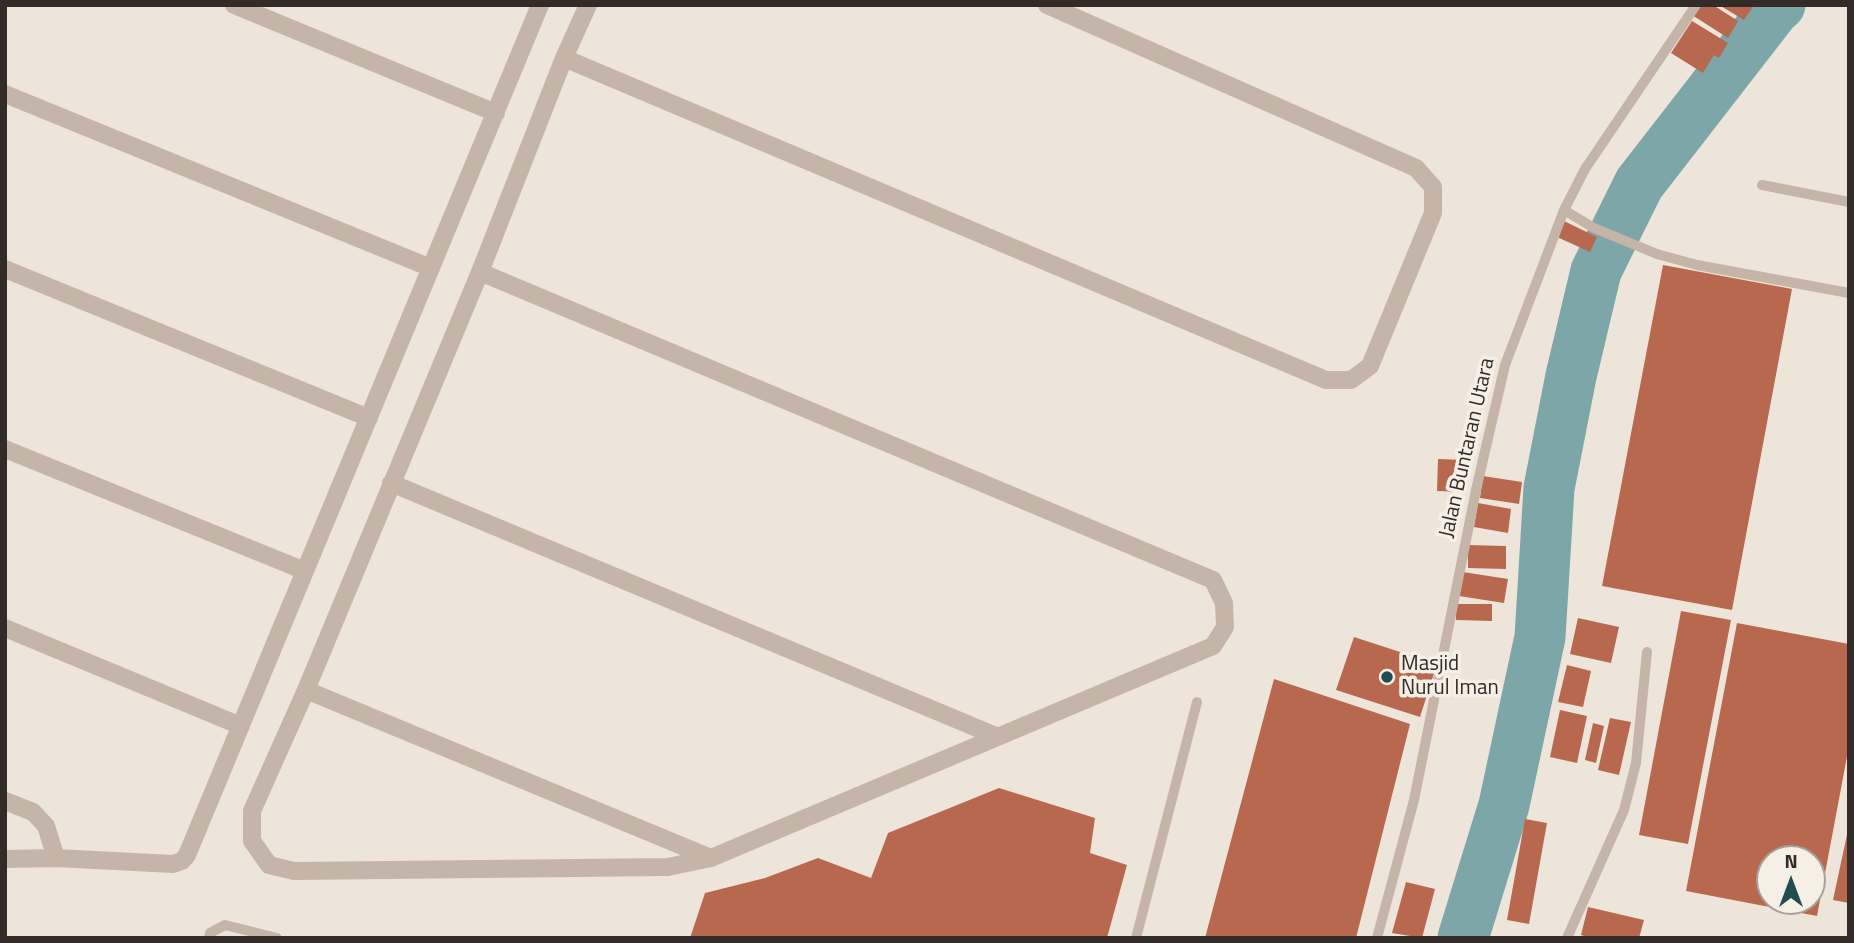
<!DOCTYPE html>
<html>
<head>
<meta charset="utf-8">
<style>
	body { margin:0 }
	#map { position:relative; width:1854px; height:943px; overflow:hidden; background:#eee5da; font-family:"Titillium Web",sans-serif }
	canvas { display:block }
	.frame { position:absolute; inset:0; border:7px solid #322b27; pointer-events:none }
	.north { position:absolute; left:1756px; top:845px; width:70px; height:70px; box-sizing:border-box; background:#f6efe6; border:2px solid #a8a19a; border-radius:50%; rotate:0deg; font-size:19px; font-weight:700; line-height:28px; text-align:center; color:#322b27 }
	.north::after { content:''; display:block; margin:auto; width:24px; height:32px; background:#224c4f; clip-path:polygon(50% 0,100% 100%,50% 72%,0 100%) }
</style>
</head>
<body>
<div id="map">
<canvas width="1854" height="943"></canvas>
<div class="frame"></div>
<div class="north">N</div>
</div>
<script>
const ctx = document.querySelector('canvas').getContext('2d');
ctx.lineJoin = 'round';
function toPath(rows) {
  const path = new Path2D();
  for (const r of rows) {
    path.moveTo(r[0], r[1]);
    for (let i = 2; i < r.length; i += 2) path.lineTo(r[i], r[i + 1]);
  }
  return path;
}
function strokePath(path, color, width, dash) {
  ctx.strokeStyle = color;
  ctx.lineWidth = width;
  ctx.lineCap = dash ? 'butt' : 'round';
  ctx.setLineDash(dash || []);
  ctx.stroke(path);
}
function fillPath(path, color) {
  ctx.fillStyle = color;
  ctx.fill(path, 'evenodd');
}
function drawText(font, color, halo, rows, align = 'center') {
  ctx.font = font + ' "Titillium Web",sans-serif';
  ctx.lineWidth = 7;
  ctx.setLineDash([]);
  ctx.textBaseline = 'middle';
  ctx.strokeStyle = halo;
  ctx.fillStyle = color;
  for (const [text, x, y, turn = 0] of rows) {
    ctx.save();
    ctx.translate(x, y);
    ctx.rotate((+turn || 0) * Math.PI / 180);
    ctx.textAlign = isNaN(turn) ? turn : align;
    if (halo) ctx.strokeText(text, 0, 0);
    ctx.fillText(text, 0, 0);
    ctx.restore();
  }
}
const river = toPath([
	[1463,938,1504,805,1540,637,1549,488,1571,376,1596,271,1639,184,1774,10,1780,5]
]);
const building = toPath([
	[1699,5,1713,5,1738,21,1728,38,1692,15],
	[1719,5,1754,5,1744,20],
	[1692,21,1728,43,1719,58,1714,55,1703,73,1671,53],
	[1564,221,1597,237,1590,252,1557,237],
	[1663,265,1792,289,1732,610,1602,586],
	[1438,459,1465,460,1464,492,1437,491],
	[1483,476,1522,482,1519,504,1480,498],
	[1478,503,1511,509,1508,533,1474,527],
	[1468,545,1506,546,1506,569,1468,568],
	[1463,572,1508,579,1504,603,1459,596],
	[1456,604,1492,604,1492,621,1456,620],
	[1681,611,1731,620,1688,844,1639,835],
	[1578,618,1619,627,1611,663,1570,654],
	[1737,623,1849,644,1849,746,1817,916,1686,891],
	[1770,859,1812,859,1812,901,1770,901],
	[1354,637,1437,664,1420,717,1336,690],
	[1567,665,1591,671,1583,707,1558,702],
	[1274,679,1410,724,1356,938,1205,938],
	[1560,710,1587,716,1577,763,1550,757],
	[1610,718,1631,722,1619,775,1598,770],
	[1593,723,1604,726,1596,763,1585,760],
	[999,788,1095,818,1090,853,1127,865,1107,938,690,938,705,893,765,878,818,858,871,878,888,833],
	[1525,819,1547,823,1529,924,1507,920],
	[1848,830,1849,830,1849,903,1833,900],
	[1406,882,1435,889,1422,938,1392,933],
	[1588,907,1644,920,1639,938,1591,938,1581,935]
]);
const lane = toPath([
	[1762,185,1849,202],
	[1564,210,1594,228,1657,254,1697,265,1849,293],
	[209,938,210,933,225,925,277,938],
	[1136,938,1197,702],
	[1377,938,1414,800,1476,490,1505,365,1564,210,1585,169,1696,5],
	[1567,938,1624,810,1636,763,1647,652]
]);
const street = toPath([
	[234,5,496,113],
	[564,58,1326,380,1351,380,1370,366,1433,213,1433,187,1416,168,1047,5],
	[5,94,431,268],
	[5,269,369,418],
	[480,272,1213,580,1224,603,1225,627,1213,646,711,858,668,867,294,871,269,865,252,841,252,811,306,690,480,272,564,58,588,5],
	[5,449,305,571],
	[391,483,996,736],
	[5,628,241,726],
	[306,690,711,858],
	[5,801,33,812,46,826,56,858],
	[5,859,56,858,173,864,182,861,187,855,540,5]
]);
const markers = [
	[1387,677,7,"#224c4f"]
];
const streetNames = [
	["Jalan Buntaran Utara",1468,448,-77]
];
const poiNames = [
	["Masjid",1401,665],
	["Nurul Iman",1401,689]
];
strokePath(river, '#7da6a8', 51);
fillPath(building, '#b8684f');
strokePath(lane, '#c5b5a8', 10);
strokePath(street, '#c5b5a8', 18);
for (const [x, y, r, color] of markers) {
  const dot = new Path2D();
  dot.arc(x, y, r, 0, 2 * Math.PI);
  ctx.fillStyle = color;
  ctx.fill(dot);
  strokePath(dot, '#f6efe6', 2.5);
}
drawText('21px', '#322b27', '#f6efe6', streetNames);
drawText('21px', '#322b27', '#f6efe6', poiNames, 'left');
</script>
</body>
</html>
